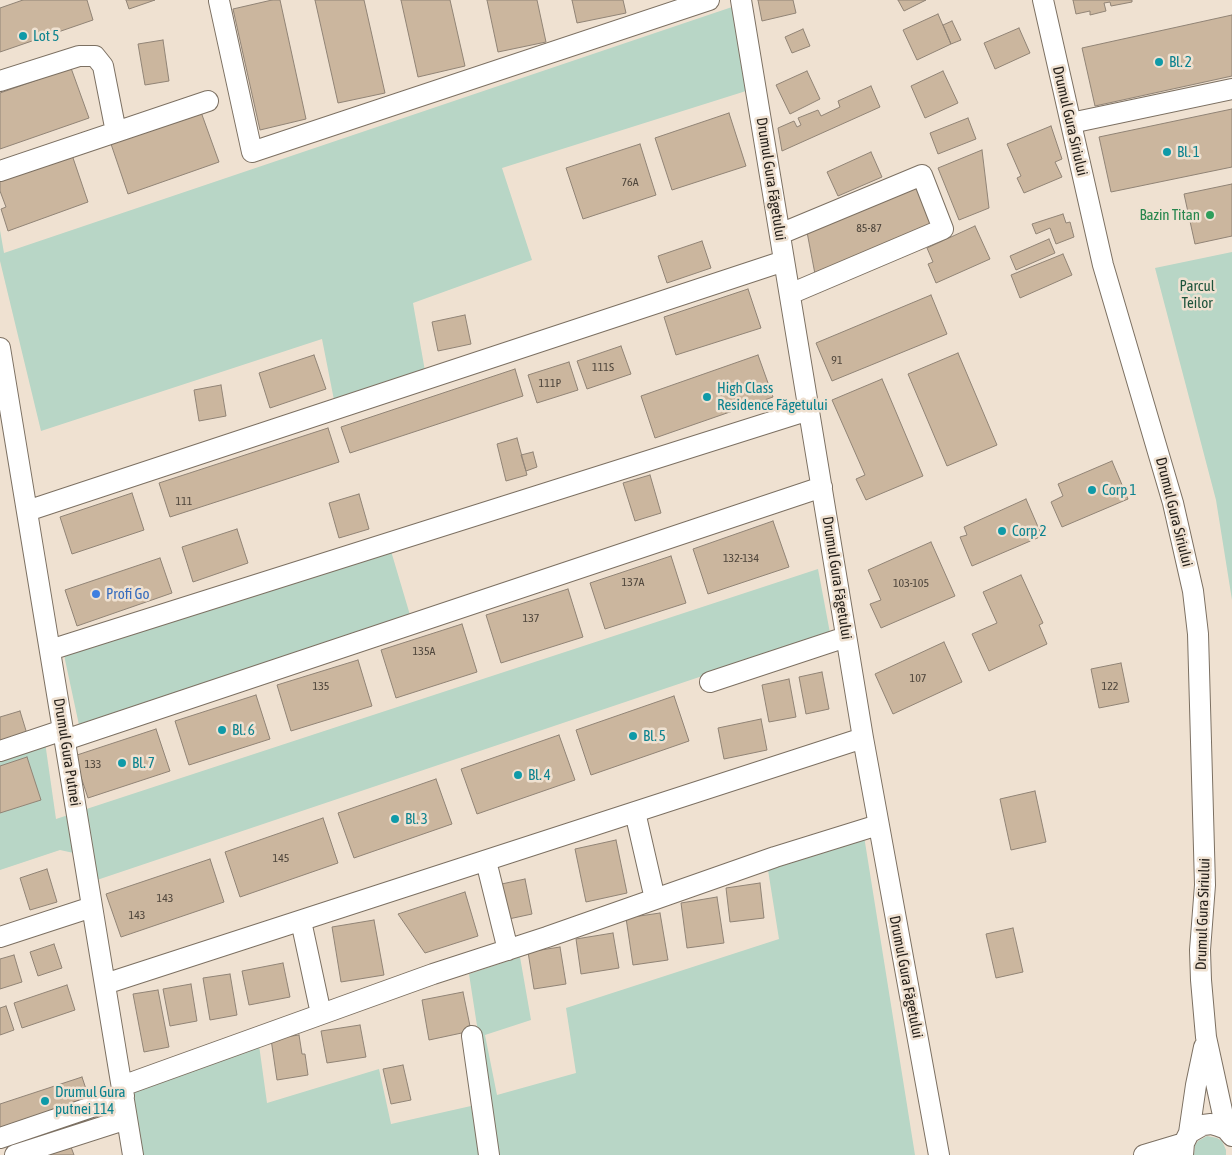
<!DOCTYPE html>
<html>
<head>
<meta charset="utf-8">
<style>
	body { margin:0 }
	canvas { display:block; background:#efe1d1 }
</style>
</head>
<body>
<canvas width="1232" height="1155"></canvas>
<script>
const ctx = document.querySelector('canvas').getContext('2d');
ctx.lineJoin = 'round';
function fillPath(path, color) {
  ctx.fillStyle = color;
  ctx.fill(path, 'evenodd');
}
function toPath(rows) {
  const path = new Path2D();
  for (const r of rows) {
    path.moveTo(r[0], r[1]);
    for (let i = 2; i < r.length; i += 2) path.lineTo(r[i], r[i + 1]);
  }
  return path;
}
function strokePath(path, color, width, dash) {
  ctx.strokeStyle = color;
  ctx.lineWidth = width;
  ctx.lineCap = dash ? 'butt' : 'round';
  ctx.setLineDash(dash || []);
  ctx.stroke(path);
}
function drawText(font, color, halo, rows, align = 'center') {
  ctx.font = font + ' "Asap Condensed",sans-serif';
  ctx.lineWidth = 5;
  ctx.setLineDash([]);
  ctx.textBaseline = 'middle';
  ctx.strokeStyle = halo;
  ctx.fillStyle = color;
  for (const [text, x, y, turn = 0] of rows) {
    ctx.save();
    ctx.translate(x, y);
    ctx.rotate((+turn || 0) * Math.PI / 180);
    ctx.textAlign = isNaN(turn) ? turn : align;
    if (halo) ctx.strokeText(text, 0, 0);
    ctx.fillText(text, 0, 0);
    ctx.restore();
  }
}
const green = toPath([
	[732,7,746,91,502,168,532,260,413,303,425,371,334,400,322,339,41,431,0,261,0,230,4,253],
	[1232,252,1232,600,1216,500,1155,268],
	[391,551,410,615,79,725,64,655],
	[818,569,830,633,94,881,92,857,60,850,0,870,0,757,45,742,56,819],
	[864,836,915,1155,497,1155,469,974,520,957,531,1020,485,1035,497,1095,576,1073,566,1008,779,939,768,870],
	[259,1045,267,1103,379,1069,391,1124,471,1106,479,1155,142,1155,132,1086],
	[1207,1136,1217,1138,1222,1141,1226,1150,1226,1155,1194,1155,1195,1145,1198,1141]
]);
const building = toPath([
	[23,0,87,0,93,20,0,52,0,8,23,0],
	[126,0,155,0,129,9,126,0],
	[272,0,280,0,306,119,260,130,233,9,272,0],
	[315,0,364,0,385,93,338,103,315,0],
	[401,0,450,0,465,66,418,77,401,0],
	[487,0,537,0,546,42,498,52,487,0],
	[572,0,623,0,626,13,577,23,572,0],
	[758,0,793,0,796,13,762,21,758,0],
	[898,0,926,0,904,11,898,0],
	[1073,0,1132,0,1132,2,1111,6,1110,2,1104,3,1106,11,1090,15,1090,11,1076,14,1073,0],
	[938,14,951,44,917,60,903,30,938,14],
	[1232,15,1232,76,1095,106,1082,48,1232,15],
	[952,21,961,40,951,44,943,25,952,21],
	[1019,28,1030,53,995,69,984,43,1019,28],
	[803,29,810,46,792,53,785,37,803,29],
	[163,40,169,81,145,85,138,44,163,40],
	[71,68,89,118,0,149,0,93,71,68],
	[807,71,820,99,790,114,776,85,807,71],
	[943,71,958,103,925,118,911,86,943,71],
	[871,86,880,107,782,151,778,128,794,121,797,127,801,125,798,118,818,110,821,116,840,107,838,101,871,86],
	[1232,109,1232,167,1111,192,1099,137,1232,109],
	[201,112,219,162,128,194,111,144,201,112],
	[729,113,746,166,672,190,655,138,729,113],
	[968,118,976,139,938,154,930,133,968,118],
	[1051,126,1062,159,1055,162,1062,177,1024,193,1017,178,1021,176,1007,144,1051,126],
	[640,144,656,195,583,219,566,168,640,144],
	[982,150,989,208,959,220,938,168,982,150],
	[71,152,88,202,8,231,1,209,6,207,0,191,0,177,71,152],
	[871,152,882,177,838,196,827,172,871,152],
	[1232,184,1232,236,1195,244,1184,194,1232,184],
	[916,186,932,225,815,274,807,232,916,186],
	[1063,214,1066,223,1070,222,1074,237,1056,244,1050,228,1036,234,1032,224,1063,214],
	[975,226,990,259,936,283,928,264,933,262,927,248,975,226],
	[1049,239,1055,253,1016,270,1010,256,1049,239],
	[702,241,711,268,667,283,658,256,702,241],
	[1063,254,1072,275,1020,298,1011,275,1063,254],
	[748,289,761,328,676,355,664,317,748,289],
	[931,295,947,334,832,381,816,343,931,295],
	[465,315,471,344,438,351,432,322,465,315],
	[621,346,631,374,587,389,577,361,621,346],
	[958,353,997,445,947,466,908,374,958,353],
	[314,355,326,389,270,408,259,373,314,355],
	[758,355,773,397,655,438,641,396,758,355],
	[569,362,578,390,537,403,528,375,569,362],
	[515,369,523,396,350,453,341,427,515,369],
	[882,379,923,476,866,500,856,479,865,475,832,400,882,379],
	[221,385,226,416,199,421,194,390,221,385],
	[328,428,339,462,170,517,159,483,328,428],
	[517,438,527,475,506,481,497,444,517,438],
	[533,452,537,467,526,471,521,455,533,452],
	[1112,461,1128,499,1062,527,1051,502,1063,496,1058,484,1112,461],
	[650,475,661,513,635,521,623,483,650,475],
	[132,493,144,530,72,554,60,517,132,493],
	[359,494,369,529,339,538,329,503,359,494],
	[1026,499,1042,536,972,566,960,537,967,535,964,527,1026,499],
	[773,521,789,567,708,594,693,549,773,521],
	[237,529,248,563,193,582,182,547,237,529],
	[931,542,955,596,881,628,870,604,881,600,868,570,931,542],
	[671,556,686,603,605,629,590,583,671,556],
	[160,558,172,593,77,626,65,590,160,558],
	[1021,575,1043,623,1039,625,1047,644,989,671,972,634,997,623,983,592,1021,575],
	[568,589,583,637,501,663,486,615,568,589],
	[462,624,477,672,396,698,381,650,462,624],
	[944,642,962,682,893,714,875,674,944,642],
	[358,660,372,706,291,731,277,685,358,660],
	[1121,663,1129,702,1099,708,1091,669,1121,663],
	[822,672,829,709,806,714,799,677,822,672],
	[789,679,796,717,769,722,762,685,789,679],
	[256,695,270,739,189,765,175,721,256,695],
	[674,696,689,741,591,775,576,730,674,696],
	[20,711,27,734,0,742,0,717,20,711],
	[761,719,767,750,724,759,718,728,761,719],
	[156,729,170,771,88,798,74,756,156,729],
	[559,735,575,780,477,814,461,769,559,735],
	[27,757,41,800,0,813,0,766,27,757],
	[436,779,452,824,354,858,338,813,436,779],
	[1035,791,1046,842,1011,850,1000,799,1035,791],
	[323,818,338,863,240,897,225,852,323,818],
	[616,840,627,893,586,902,575,849,616,840],
	[210,859,224,902,121,937,106,894,210,859],
	[47,869,57,902,30,910,20,878,47,869],
	[525,879,532,914,504,920,497,885,525,879],
	[760,883,764,918,730,922,726,888,760,883],
	[465,892,478,936,425,953,398,914,465,892],
	[717,897,724,943,687,948,681,903,717,897],
	[660,913,668,960,633,965,626,918,660,913],
	[374,920,384,975,341,982,332,927,374,920],
	[1013,928,1023,972,996,978,986,934,1013,928],
	[613,933,619,968,581,974,576,939,613,933],
	[54,944,62,968,38,976,30,952,54,944],
	[560,947,566,984,534,989,528,952,560,947],
	[14,955,22,982,0,989,0,959,14,955],
	[283,963,290,997,249,1005,242,971,283,963],
	[230,974,237,1015,210,1020,203,978,230,974],
	[191,984,197,1021,170,1026,163,989,191,984],
	[67,985,75,1010,22,1028,14,1003,67,985],
	[158,990,169,1047,144,1052,133,994,158,990],
	[463,992,471,1031,429,1040,422,1000,463,992],
	[6,1006,14,1030,0,1035,0,1008,6,1006],
	[360,1025,366,1057,327,1063,321,1031,360,1025],
	[299,1035,302,1054,305,1054,308,1075,277,1080,271,1039,299,1035],
	[403,1065,411,1100,391,1104,383,1069,403,1065],
	[82,1077,89,1098,0,1128,0,1104,82,1077],
	[71,1147,74,1155,45,1155,71,1147]
]);
const minor = toPath([
	[741,0,863,738,939,1155],
	[1043,0,1103,265,1173,503,1193,591,1198,634,1205,885,1200,950,1201,980,1206,1037,1226,1129],
	[219,1,252,152,709,0],
	[0,81,79,56,95,56,103,66,116,132],
	[1071,123,1232,89],
	[0,171,208,101],
	[780,234,922,175,943,229,790,294],
	[0,348,133,1155],
	[27,511,784,261],
	[50,650,809,410],
	[710,682,846,637],
	[65,740,822,487],
	[0,751,63,730],
	[635,812,655,899],
	[486,861,508,950],
	[301,921,321,1014],
	[0,937,92,907],
	[105,984,863,738],
	[472,1036,489,1155],
	[122,1086,433,974,547,937,775,857,878,825],
	[1189,1133,1196,1085,1204,1047],
	[0,1138,124,1096],
	[15,1155,127,1119],
	[1144,1155,1184,1143],
	[1183,1155,1184,1143,1189,1133,1203,1125,1211,1124,1218,1126,1226,1129,1232,1136]
]);
const markers = [
	[23,36,5,"#0f9aa8"],
	[1159,62,5,"#0f9aa8"],
	[1167,152,5,"#0f9aa8"],
	[1210,215,5,"#2e9e5b"],
	[707,397,5,"#0f9aa8"],
	[1092,490,5,"#0f9aa8"],
	[1002,531,5,"#0f9aa8"],
	[96,594,5,"#3f7fe0"],
	[222,730,5,"#0f9aa8"],
	[633,736,5,"#0f9aa8"],
	[122,763,5,"#0f9aa8"],
	[518,775,5,"#0f9aa8"],
	[395,819,5,"#0f9aa8"],
	[45,1101,5,"#0f9aa8"]
];
const numberNames = [
	["76A",630,182],
	["85-87",869,228],
	["91",837,360],
	["111S",603,367],
	["111P",550,383],
	["111",184,501],
	["132-134",741,558],
	["137A",633,582],
	["103-105",911,583],
	["137",531,618],
	["135A",424,651],
	["107",918,678],
	["135",321,686],
	["122",1110,686],
	["133",93,764],
	["145",281,858],
	["143",165,898],
	["143",137,915]
];
const cultureNames = [
	["Lot 5",33,36],
	["Bl. 2",1169,62],
	["Bl. 1",1177,152],
	["High Class",717,388],
	["Residence Făgetului",717,405],
	["Corp 1",1102,490],
	["Corp 2",1012,531],
	["Bl. 6",232,730],
	["Bl. 5",643,736],
	["Bl. 7",132,763],
	["Bl. 4",528,775],
	["Bl. 3",405,819],
	["Drumul Gura",55,1092],
	["putnei 114",55,1109]
];
const streetNames = [
	["Drumul Gura Siriului",1070,121,77],
	["Drumul Gura Făgetului",771,179,81],
	["Drumul Gura Siriului",1174,512,76],
	["Drumul Gura Făgetului",837,578,81],
	["Drumul Gura Putnei",67,752,81],
	["Drumul Gura Siriului",1203,914,-88],
	["Drumul Gura Făgetului",906,977,79]
];
const leisureNames = [
	["Bazin Titan",1200,215]
];
const parkNames = [
	["Parcul",1197,286],
	["Teilor",1197,303]
];
const shopNames = [
	["Profi Go",106,594]
];
fillPath(green, '#b8d6c6');
fillPath(building, '#cbb69e');
strokePath(building, '#918476', 1);
strokePath(minor, '#7c7062', 22);
strokePath(minor, '#fff', 20);
for (const [x, y, r, color] of markers) {
  const dot = new Path2D();
  dot.arc(x, y, r, 0, 2 * Math.PI);
  ctx.fillStyle = color;
  ctx.fill(dot);
  strokePath(dot, '#efe1d1', 2);
}
drawText('12px', '#4f463c', null, numberNames);
drawText('15px', '#0d838f', '#efe1d1', cultureNames, 'left');
drawText('15px', '#26211b', '#efe1d1', streetNames);
drawText('15px', '#27864d', '#efe1d1', leisureNames, 'right');
drawText('15px', '#1e543c', '#efe1d1', parkNames);
drawText('15px', '#366cbe', '#efe1d1', shopNames, 'left');
</script>
</body>
</html>
